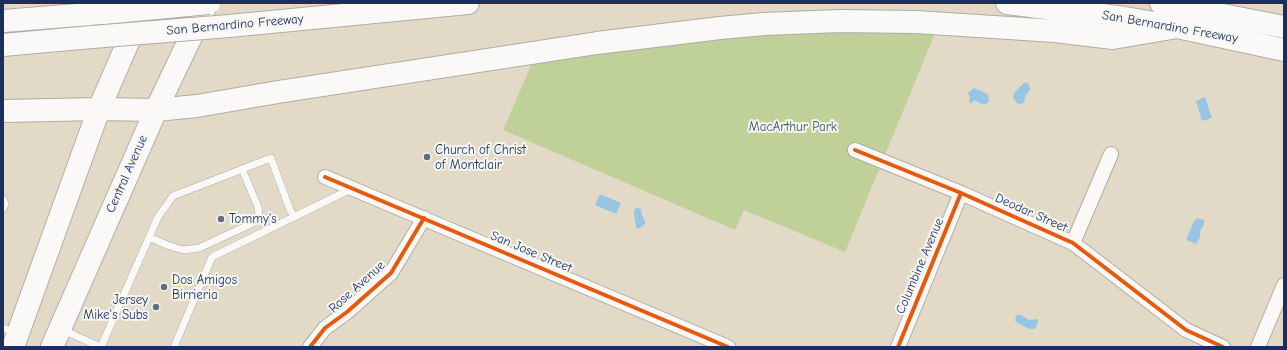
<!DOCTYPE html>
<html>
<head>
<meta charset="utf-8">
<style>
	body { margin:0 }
	#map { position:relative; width:1287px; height:350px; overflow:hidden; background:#e2dac7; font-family:"Comic Neue",sans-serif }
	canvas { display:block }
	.frame { position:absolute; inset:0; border:4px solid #1b2f5e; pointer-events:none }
</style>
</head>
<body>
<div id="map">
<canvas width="1287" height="350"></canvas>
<div class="frame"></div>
</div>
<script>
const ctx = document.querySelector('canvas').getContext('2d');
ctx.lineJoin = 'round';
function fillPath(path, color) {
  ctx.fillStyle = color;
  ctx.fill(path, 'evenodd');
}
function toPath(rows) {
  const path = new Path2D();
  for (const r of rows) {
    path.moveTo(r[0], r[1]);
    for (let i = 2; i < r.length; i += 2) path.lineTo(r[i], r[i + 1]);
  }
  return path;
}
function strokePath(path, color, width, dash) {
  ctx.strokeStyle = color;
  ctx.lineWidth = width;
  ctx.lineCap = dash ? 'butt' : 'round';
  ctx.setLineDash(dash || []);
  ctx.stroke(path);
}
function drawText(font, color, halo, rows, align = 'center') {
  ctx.font = font + ' "Comic Neue",sans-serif';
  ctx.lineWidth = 4;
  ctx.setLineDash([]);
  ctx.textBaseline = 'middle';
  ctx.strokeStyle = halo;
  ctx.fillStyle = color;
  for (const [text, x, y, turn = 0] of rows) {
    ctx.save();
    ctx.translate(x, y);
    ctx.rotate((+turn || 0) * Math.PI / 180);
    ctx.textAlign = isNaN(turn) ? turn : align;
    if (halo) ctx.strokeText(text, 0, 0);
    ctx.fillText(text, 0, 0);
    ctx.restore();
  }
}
const green = toPath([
	[822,31,936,31,845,252,744,210,735,230,503,130,533,61,728,36]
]);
const water = toPath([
	[1025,82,1029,84,1030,90,1025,96,1024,103,1018,104,1013,98,1014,93],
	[974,88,988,94,989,102,984,105,974,100,972,103,969,103,970,97,968,93],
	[1205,97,1212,118,1202,121,1196,101],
	[600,194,621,203,616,214,595,205],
	[636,208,639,208,641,209,642,216,645,221,645,224,638,229,636,227,634,214,634,210],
	[1198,218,1204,220,1204,224,1200,232,1200,237,1196,244,1186,240,1194,221],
	[1017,315,1021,315,1029,320,1037,319,1038,321,1036,327,1034,329,1030,329,1019,324,1015,321,1016,316]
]);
const lane = toPath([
	[3,199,5,204,3,209],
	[149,237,167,245,183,250,199,248,253,223,259,216,258,207,242,169],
	[3,328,16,333],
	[63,330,100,347],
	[101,347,158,217,173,196,271,158,290,210,295,217],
	[174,347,212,257,351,189]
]);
const street = toPath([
	[855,150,961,193,1073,243,1186,330,1223,347],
	[325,177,728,347],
	[1073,243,1111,154],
	[310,347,325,328,347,312,391,273,424,218],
	[898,347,961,193],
	[1258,347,1284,285]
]);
const primary = toPath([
	[13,347,99,109,145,3],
	[52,347,156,110,207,3]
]);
const highway = toPath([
	[1007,3,1125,18,1177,27,1284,50],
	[1161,3,1284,27],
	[3,21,103,13],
	[229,26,468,3],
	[3,45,92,37],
	[3,111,99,109,156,110,197,106,278,92,597,43,720,28,764,24,840,21,916,22,1055,31,1113,38,1177,27]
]);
const highwayBridge = toPath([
	[103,13,209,3],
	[92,37,229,26]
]);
const cycleway = toPath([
	[855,150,961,193,1073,243,1186,330,1223,347],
	[325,177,728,347],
	[310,347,325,328,347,312,391,273,424,218],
	[898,347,961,193]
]);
const markers = [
	[427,157,4,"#616b83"],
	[221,219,4,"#616b83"],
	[164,287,4,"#616b83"],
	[156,307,4,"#616b83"]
];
const streetNames = [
	["San Bernardino Freeway",235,25,-5],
	["San Bernardino Freeway",1170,27,10],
	["Central Avenue",127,174,-66],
	["Deodar Street",1031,213,24],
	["San Jose Street",531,252,23],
	["Columbine Avenue",920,266,-67],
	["Rose Avenue",357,287,-42]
];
const parkNames = [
	["MacArthur Park",793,127]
];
const poiNames = [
	["Church of Christ",435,150],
	["of Montclair",435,165],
	["Tommy's",229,219],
	["Dos Amigos",172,280],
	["Birrieria",172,295],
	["Jersey",148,300,"right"],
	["Mike's Subs",148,315,"right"]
];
fillPath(green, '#bfd199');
fillPath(water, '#98c5e3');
strokePath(lane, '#b0ada5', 8);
strokePath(street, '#b0ada5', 16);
strokePath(primary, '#b0ada5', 24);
strokePath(highway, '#b0ada5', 24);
strokePath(lane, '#fbf9f7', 7);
strokePath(street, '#fbf9f7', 14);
strokePath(primary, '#fbf9f7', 22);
strokePath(highway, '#fbf9f7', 22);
strokePath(highwayBridge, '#b0ada5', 24, []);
strokePath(highwayBridge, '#fbf9f7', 22);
strokePath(cycleway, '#e8590c', 4);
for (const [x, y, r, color] of markers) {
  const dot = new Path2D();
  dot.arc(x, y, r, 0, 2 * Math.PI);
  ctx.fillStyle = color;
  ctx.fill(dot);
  strokePath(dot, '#f6f6f2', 1.5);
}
drawText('13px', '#1b2f5e', '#f6f6f2', streetNames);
drawText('13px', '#3d5663', '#f6f6f2', parkNames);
drawText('13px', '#1b2f5e', '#f6f6f2', poiNames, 'left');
</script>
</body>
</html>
